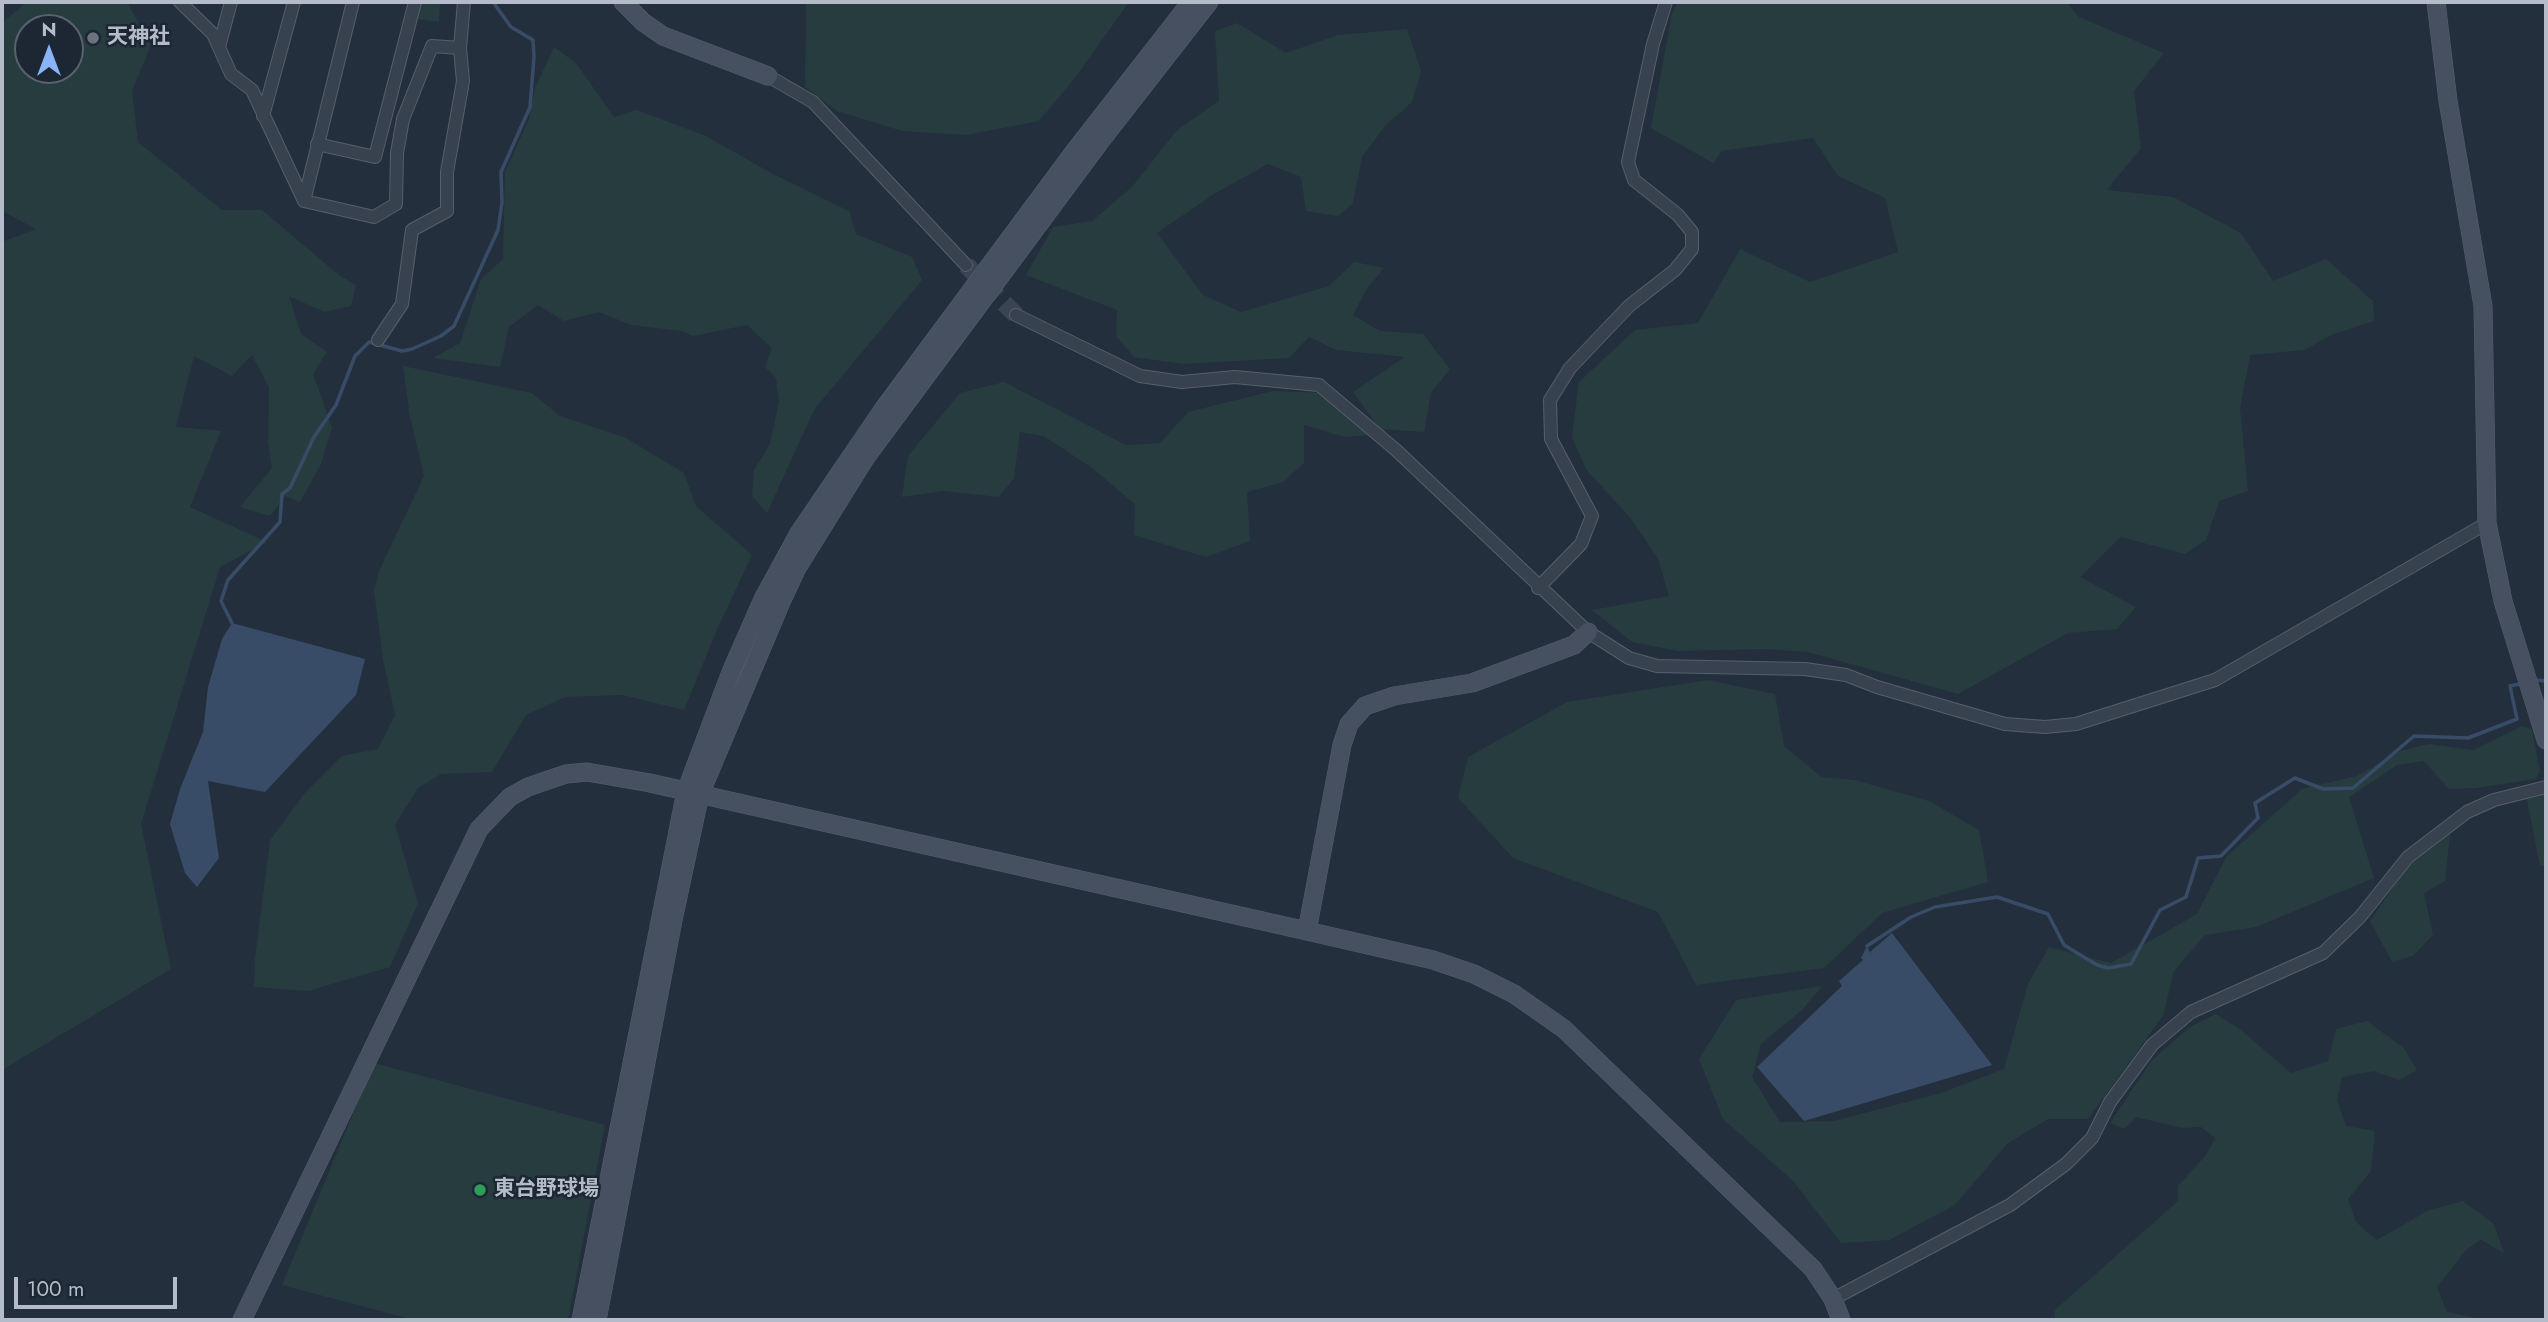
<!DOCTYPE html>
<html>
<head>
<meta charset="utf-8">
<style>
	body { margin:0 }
	#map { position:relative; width:2548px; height:1322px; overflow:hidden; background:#242f3e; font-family:Jost,sans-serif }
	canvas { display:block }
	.frame { position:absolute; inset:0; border:4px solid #b4bcc9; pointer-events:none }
	.north { position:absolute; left:14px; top:14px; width:70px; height:70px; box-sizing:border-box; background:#1d2633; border:2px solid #59626f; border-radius:50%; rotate:0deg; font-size:19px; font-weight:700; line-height:28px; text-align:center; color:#b4bcc9 }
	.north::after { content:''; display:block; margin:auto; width:24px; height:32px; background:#8ab4f8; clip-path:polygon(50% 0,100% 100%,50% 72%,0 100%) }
	.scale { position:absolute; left:14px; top:1277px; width:163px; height:32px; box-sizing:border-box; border:4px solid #b4bcc9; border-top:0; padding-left:9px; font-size:21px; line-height:24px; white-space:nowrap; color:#b4bcc9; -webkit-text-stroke:5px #1d2633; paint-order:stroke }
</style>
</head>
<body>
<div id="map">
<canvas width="2548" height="1322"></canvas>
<div class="frame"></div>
<div class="north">N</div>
<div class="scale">100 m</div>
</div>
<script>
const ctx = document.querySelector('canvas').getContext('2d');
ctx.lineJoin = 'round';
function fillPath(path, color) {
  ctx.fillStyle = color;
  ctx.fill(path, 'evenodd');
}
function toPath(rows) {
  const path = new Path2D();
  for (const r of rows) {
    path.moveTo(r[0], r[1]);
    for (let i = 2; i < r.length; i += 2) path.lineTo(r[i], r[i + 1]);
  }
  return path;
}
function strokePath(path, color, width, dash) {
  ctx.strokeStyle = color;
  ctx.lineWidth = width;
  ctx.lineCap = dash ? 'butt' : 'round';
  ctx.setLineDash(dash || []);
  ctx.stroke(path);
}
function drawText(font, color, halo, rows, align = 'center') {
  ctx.font = font + ' Jost,"Noto Sans JP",sans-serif';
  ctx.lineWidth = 5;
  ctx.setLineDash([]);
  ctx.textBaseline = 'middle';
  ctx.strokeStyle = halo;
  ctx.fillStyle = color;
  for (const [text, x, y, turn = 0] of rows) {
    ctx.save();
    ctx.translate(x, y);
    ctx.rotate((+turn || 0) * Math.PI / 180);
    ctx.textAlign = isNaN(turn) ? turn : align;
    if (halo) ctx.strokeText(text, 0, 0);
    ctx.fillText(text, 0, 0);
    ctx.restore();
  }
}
const green = toPath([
	[27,2,127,2,151,45,132,91,138,142,222,210,262,210,339,275,356,285,351,306,324,312,289,296,301,334,327,352,313,374,332,427,321,464,300,502,285,496,270,516,240,507,272,468,268,442,269,388,252,355,232,376,194,356,176,427,221,431,190,507,267,542,220,567,141,824,171,969,2,1070,2,242,36,229,2,211,2,23],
	[28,28,70,28,70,70,28,70],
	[421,2,440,2,439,22,417,19],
	[806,2,1129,2,1075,78,1039,121,966,135,902,131,837,111,805,87],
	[1678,2,2067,2,2079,17,2164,53,2134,91,2141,148,2107,190,2173,197,2241,233,2273,281,2326,259,2373,301,2374,321,2334,334,2304,350,2250,355,2240,408,2248,491,2219,501,2206,540,2185,554,2121,537,2080,577,2136,607,2117,629,2068,633,1958,694,1808,652,1766,649,1678,651,1632,642,1592,610,1669,596,1658,559,1632,520,1586,469,1572,437,1579,382,1635,330,1698,323,1740,249,1810,282,1898,252,1885,198,1838,176,1813,138,1722,151,1713,163,1651,128,1672,13],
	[1237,23,1286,53,1338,35,1407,29,1421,71,1412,102,1385,126,1362,157,1353,203,1338,216,1306,211,1301,177,1268,164,1214,194,1157,233,1203,295,1241,312,1329,286,1354,262,1384,268,1366,290,1353,315,1380,331,1423,334,1450,369,1431,393,1424,432,1380,429,1353,392,1405,357,1336,350,1309,337,1289,358,1183,364,1134,357,1116,336,1117,310,1026,275,1053,227,1092,221,1132,187,1177,130,1219,101,1215,31],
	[554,47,576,63,614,117,637,110,706,136,773,174,849,211,856,234,912,257,922,280,814,410,767,513,752,496,754,470,770,444,779,401,776,378,765,367,772,348,747,325,693,336,681,331,631,325,599,312,564,321,538,305,509,327,500,367,433,358,460,343,481,279,503,259,505,172,529,119,535,88],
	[403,366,532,393,560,416,624,437,684,473,696,506,752,555,719,625,684,710,622,695,565,697,526,715,492,772,441,774,418,788,395,825,418,903,390,967,308,991,254,987,255,959,270,840,305,793,342,756,378,749,395,715,383,659,374,590,379,571,424,476,410,417],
	[1004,382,1126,445,1160,443,1188,412,1273,391,1326,393,1374,435,1345,437,1304,425,1304,463,1283,482,1247,492,1250,541,1206,557,1134,535,1135,504,1092,468,1044,436,1020,432,1014,478,999,497,943,491,902,497,908,456,960,393],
	[1708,680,1775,694,1784,746,1821,777,1855,780,1929,801,1979,830,1988,882,1882,913,1824,968,1696,985,1658,912,1513,858,1458,798,1468,757,1567,702],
	[2522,726,2532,730,2540,771,2536,779,2476,788,2449,789,2424,761,2397,765,2349,797,2374,878,2256,927,2205,935,2174,971,2163,1016,2088,1119,2048,1119,2008,1143,1955,1205,1889,1240,1841,1243,1793,1181,1723,1119,1699,1059,1736,1000,1822,986,1803,1009,1761,1044,1752,1077,1780,1122,1834,1121,1941,1093,2004,1069,2028,984,2049,947,2111,963,2197,914,2226,857,2302,789,2357,776,2400,751,2429,744,2473,750],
	[2546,790,2546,865,2540,866,2526,795],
	[2450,834,2445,881,2424,893,2433,935,2413,956,2392,962,2370,921,2404,871,2431,843],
	[2216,1014,2241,1030,2291,1073,2328,1061,2336,1029,2367,1021,2404,1048,2417,1070,2399,1080,2374,1071,2342,1077,2337,1100,2346,1126,2375,1131,2371,1171,2348,1199,2356,1222,2377,1240,2427,1211,2463,1201,2494,1224,2504,1253,2481,1240,2466,1250,2437,1287,2447,1312,2485,1320,2055,1320,2055,1310,2178,1201,2178,1186,2206,1155,2215,1138,2201,1127,2182,1128,2136,1117,2124,1129,2110,1123,2152,1060,2190,1027],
	[374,1063,605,1125,568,1320,414,1320,282,1285]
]);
const water = toPath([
	[232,623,365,659,356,695,265,792,208,781,219,858,197,887,185,873,170,824,180,789,203,732,208,687,222,639],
	[1892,933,1992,1065,1804,1121,1757,1067,1842,986,1839,981,1863,960,1861,958,1867,946,1873,959,1870,952]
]);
const stream = toPath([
	[232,623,221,601,228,580,280,522,282,494,290,488,314,437,336,405,355,356,369,342,402,351,412,349,441,336,454,326,498,230,502,203,501,172,530,107,534,57,533,40,511,27,493,2],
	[2535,680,2546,681],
	[1867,946,1911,917,1935,907,1997,897,2048,914,2064,945,2097,965,2108,968,2131,964,2160,910,2186,897,2198,858,2221,856,2258,818,2255,803,2295,778,2323,789,2353,788,2414,736,2468,738,2517,719,2510,686,2524,683]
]);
const secondaryTunnel = toPath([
	[966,265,1016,315]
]);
const street = toPath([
	[180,2,213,34,231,74,252,90,304,201,374,217,396,204,397,153,403,119,432,46,460,48,464,2],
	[219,47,231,2],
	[768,76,813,102,966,265],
	[263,116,294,2],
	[317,144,375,157,415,2],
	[304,201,353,2],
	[1016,315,1140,376,1182,382,1235,377,1319,385,1396,450,1588,632,1629,658,1657,666,1805,669,1846,675,1877,687,2005,724,2045,727,2076,724,2215,680,2487,523],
	[378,340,402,304,412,230,447,211,447,172,463,81,460,48],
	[1538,588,1581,544,1592,516,1551,439,1550,400,1570,368,1629,306,1675,270,1692,249,1692,232,1678,215,1634,180,1628,162,1653,44,1666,2],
	[1833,1299,2010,1205,2066,1164,2092,1138,2110,1102,2152,1045,2191,1012,2323,953,2360,917,2408,857,2467,812,2494,800,2546,787]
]);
const secondary = toPath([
	[623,2,643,22,663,36,768,76],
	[2436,2,2448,101,2483,306,2487,523,2503,601,2546,740],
	[1307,931,1342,745,1349,724,1365,706,1394,696,1472,683,1574,645,1588,632],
	[242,1320,479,829,510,797,528,787,566,774,587,772,650,783,1307,931,1433,960,1474,974,1514,994,1564,1029,1813,1269,1833,1299,1841,1320],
	[581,1320,686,791,731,672,763,599,799,533,882,411,1077,148,1191,2],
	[597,1320,673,920,700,794,781,602,797,568,866,457,1099,143,1209,2]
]);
const markers = [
	[93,38,7,"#6b7280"],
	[480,1190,7,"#2e9e5b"]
];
const poiNames = [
	["天神社",107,38],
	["東台野球場",494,1190]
];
fillPath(green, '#263c3f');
fillPath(water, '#394c67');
strokePath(stream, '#394c67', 3.5);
strokePath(secondaryTunnel, '#3a4453', 18, [18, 9]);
strokePath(street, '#565f6c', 14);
strokePath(secondary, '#565f6c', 19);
strokePath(street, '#38414e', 12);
strokePath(secondary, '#465061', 18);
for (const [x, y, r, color] of markers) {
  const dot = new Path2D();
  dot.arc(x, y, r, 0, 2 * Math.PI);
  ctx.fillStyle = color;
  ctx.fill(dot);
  strokePath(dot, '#1d2633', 2.5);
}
drawText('bold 21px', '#b4bcc9', '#1d2633', poiNames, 'left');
</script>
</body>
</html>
